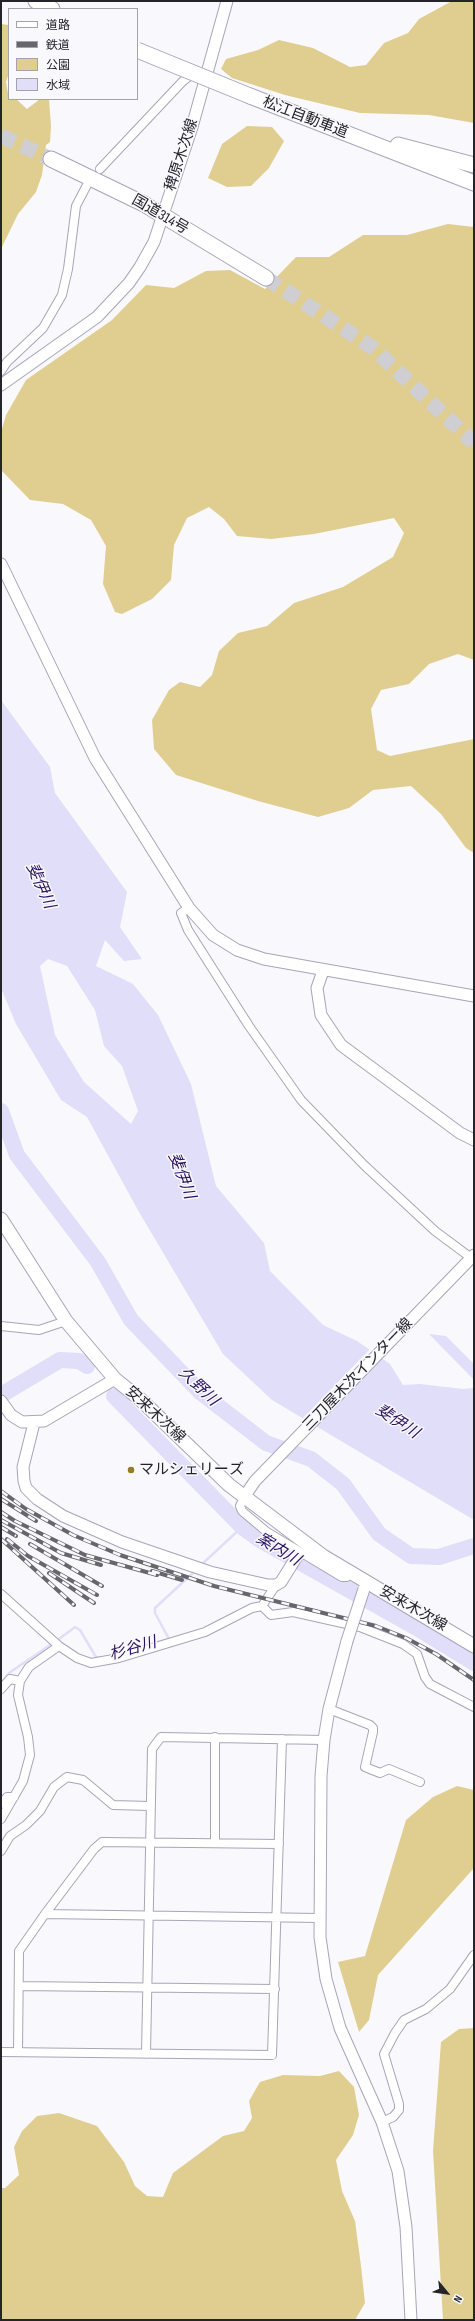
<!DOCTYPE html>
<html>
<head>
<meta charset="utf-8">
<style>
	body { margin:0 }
	#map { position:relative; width:475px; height:2321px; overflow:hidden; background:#f9f8fd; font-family:"Sofia Sans Condensed","Noto Sans JP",sans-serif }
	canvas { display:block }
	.frame { position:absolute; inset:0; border:2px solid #24242b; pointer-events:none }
	.legend { position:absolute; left:8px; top:8px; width:130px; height:92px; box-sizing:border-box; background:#f9f8fd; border:1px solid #a4a3a9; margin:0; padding:5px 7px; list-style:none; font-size:12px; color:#24242b }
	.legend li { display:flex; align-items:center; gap:8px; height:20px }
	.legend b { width:20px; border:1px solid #a4a3a9 }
	.north { position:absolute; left:427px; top:2273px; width:40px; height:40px; -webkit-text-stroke:3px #f9f8fd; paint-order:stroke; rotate:119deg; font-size:11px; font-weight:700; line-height:16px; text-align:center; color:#24242b }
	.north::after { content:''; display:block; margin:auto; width:14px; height:18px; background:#24242b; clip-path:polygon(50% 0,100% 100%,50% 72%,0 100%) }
</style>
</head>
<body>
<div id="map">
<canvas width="475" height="2321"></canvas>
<div class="frame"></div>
<ul class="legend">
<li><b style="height:5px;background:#fff"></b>道路</li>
<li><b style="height:5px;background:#67666d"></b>鉄道</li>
<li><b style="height:11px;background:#e0ce91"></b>公園</li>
<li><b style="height:11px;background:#e0def9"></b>水域</li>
</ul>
<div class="north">N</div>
</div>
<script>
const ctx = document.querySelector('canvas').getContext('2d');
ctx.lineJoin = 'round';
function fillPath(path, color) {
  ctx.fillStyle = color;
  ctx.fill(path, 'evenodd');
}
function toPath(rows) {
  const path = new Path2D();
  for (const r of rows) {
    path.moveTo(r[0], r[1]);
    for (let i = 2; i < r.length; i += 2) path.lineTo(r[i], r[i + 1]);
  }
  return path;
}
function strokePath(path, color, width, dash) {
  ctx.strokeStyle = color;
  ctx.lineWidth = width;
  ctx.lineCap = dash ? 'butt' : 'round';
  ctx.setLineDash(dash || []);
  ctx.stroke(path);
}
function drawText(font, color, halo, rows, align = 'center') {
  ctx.font = font + ' "Sofia Sans Condensed","Noto Sans JP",sans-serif';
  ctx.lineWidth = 3;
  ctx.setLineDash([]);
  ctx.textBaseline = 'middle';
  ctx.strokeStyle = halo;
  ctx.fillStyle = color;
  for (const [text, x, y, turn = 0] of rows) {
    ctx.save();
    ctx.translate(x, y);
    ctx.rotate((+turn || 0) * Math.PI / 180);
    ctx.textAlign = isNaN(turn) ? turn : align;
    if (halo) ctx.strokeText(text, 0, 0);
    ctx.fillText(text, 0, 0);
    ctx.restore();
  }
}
const green = toPath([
	[452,1,474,1,474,123,429,115,360,113,285,95,232,78,221,69,226,59,258,50,279,40,313,48,350,67,366,65,384,43,408,33,419,19],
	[1,24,9,25,9,73,6,82,9,99,16,99,27,109,40,99,49,99,51,126,50,142,46,145,42,175,36,192,18,214,1,249],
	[247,126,272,127,284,141,269,168,251,186,227,187,208,178,222,144],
	[448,224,474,227,474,660,458,654,429,664,409,684,381,690,371,709,377,750,390,756,474,739,474,853,466,848,441,814,411,786,373,790,349,808,318,817,258,801,176,775,154,749,152,720,169,690,180,682,200,687,212,675,219,651,238,633,267,626,294,603,343,587,393,557,404,533,394,518,314,534,271,539,237,536,224,519,209,507,187,518,174,545,171,580,152,599,122,614,115,612,103,584,106,546,91,520,63,504,30,500,2,471,1,463,1,432,6,415,26,380,112,320,146,285,174,288,206,271,230,270,265,289,296,257,329,257,363,235,407,235],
	[457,1786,474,1790,474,1868,378,1975,369,2020,359,2032,338,1962,365,1956,406,1820,433,1797],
	[474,2028,474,2320,443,2320,433,2151,441,2042,459,2029],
	[339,2071,354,2087,359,2115,353,2135,336,2160,342,2191,355,2221,361,2266,365,2303,355,2320,1,2320,1,2188,5,2188,19,2175,14,2147,22,2131,37,2116,59,2113,97,2126,124,2162,135,2186,147,2196,163,2197,173,2173,223,2136,244,2131,252,2118,249,2101,260,2082,283,2075,320,2076]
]);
const water = toPath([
	[1,700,50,767,55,793,127,892,120,927,142,959,124,961,105,940,96,966,133,984,158,1015,191,1084,216,1186,264,1243,270,1271,323,1325,357,1341,390,1364,403,1385,420,1384,463,1389,474,1388,474,1520,272,1400,223,1354,139,1212,87,1117,61,1100,16,1024,1,988],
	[48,959,67,966,95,1010,104,1046,122,1066,138,1111,131,1124,84,1082,55,1035,40,966],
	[429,1334,446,1336,474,1364,474,1380]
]);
const pier = toPath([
	[371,1348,383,1357,314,1428,301,1420]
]);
const stream = toPath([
	[200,1566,242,1527],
	[59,1639,75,1627,80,1630,96,1657,101,1658],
	[106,1657,169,1639,155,1613,155,1608,195,1571],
	[1,1683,9,1673,50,1645]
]);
const river = toPath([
	[1,1111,17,1155,98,1262,131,1320,200,1392,266,1443,311,1459,343,1484,379,1534,411,1556,439,1557,474,1546],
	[1,1395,60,1360,79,1361,87,1366],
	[114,1396,242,1527,260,1540,415,1627,474,1663]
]);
const highwayTunnel = toPath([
	[1,136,51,159],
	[266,278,373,348,474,443]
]);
const street = toPath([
	[100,169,183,81,194,73],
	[1,371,7,362,43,328,62,295,68,269,76,206,88,183],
	[189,908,181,913,188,930,249,1026,301,1100,364,1165,435,1231,474,1260],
	[1,1326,39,1330,66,1321],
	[244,1497,240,1506,242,1511,267,1532,342,1577,347,1577,350,1572],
	[1,1594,59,1646,77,1658,91,1663,119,1658,205,1632,252,1608,262,1606,276,1585],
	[262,1606,271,1615,293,1612,360,1627,403,1644,417,1654,425,1677,430,1684,474,1707],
	[1,1689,10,1679,20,1681],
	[329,1709,370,1725,373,1728,373,1732,365,1767,380,1773,389,1769,420,1782],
	[215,1737,215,1843],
	[1,1804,7,1797,14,1797],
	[1,1819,23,1781,30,1755,28,1737,18,1695,20,1681,29,1667,59,1646],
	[1,1851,10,1836,26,1825,40,1811,54,1787,67,1777,83,1780,113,1805,150,1806],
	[45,1914,94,1849,102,1842,279,1844],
	[19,1986,275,1989],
	[1,2052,272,2055,282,1739],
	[18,2052,19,1951,45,1914,319,1918],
	[146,2054,152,1749,161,1737,324,1740],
	[382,2122,393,2117,399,2110,399,2104,384,2054,395,2033,404,2020,426,2009,450,1989,474,1955]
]);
const secondary = toPath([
	[1,385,97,317,129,283,140,267,154,242,192,127,227,1],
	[1,564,95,758,189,908,213,935,237,950,264,959,474,996],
	[323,971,317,988,321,1015,341,1045,460,1133,474,1140],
	[1,1401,11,1415,22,1422,44,1421,115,1379],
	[34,1423,23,1467,24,1481,26,1488,37,1499,63,1516,122,1542,210,1572,268,1585,276,1585,281,1582,299,1553],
	[244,1497,255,1481,474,1255],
	[347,1641,329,1709,324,1740,321,1776,320,1937,326,1979,340,2028,382,2122,398,2171,406,2227,411,2320]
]);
const primary = toPath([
	[1,1219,66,1321,115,1379,141,1400,229,1485,323,1556,474,1646]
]);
const highway = toPath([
	[36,1,52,9],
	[250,96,474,183],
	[398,145,474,165],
	[51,159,144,204,266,278]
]);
const rail = toPath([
	[1,1491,26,1509,73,1535,120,1555,214,1586,376,1626,406,1638,436,1654,474,1680],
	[1,1499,36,1521],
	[1,1512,15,1521,85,1555,157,1575],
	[1,1520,61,1553,101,1565],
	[1,1527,16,1536],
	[1,1539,74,1605],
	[7,1539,28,1556,97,1595],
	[30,1544,102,1586],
	[152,1571,182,1580],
	[49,1573,94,1603]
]);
const secondaryBridge = toPath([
	[347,1641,364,1589]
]);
const highwayBridge = toPath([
	[137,50,250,96]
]);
const markers = [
	[131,1470,4,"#937c23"]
];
const streetNames = [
	["松江自動車道",305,118,21],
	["稗原木次線",182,155,-72],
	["国道314号",160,215,30],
	["三刀屋木次インター線",358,1375,-46],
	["安来木次線",155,1415,43],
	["安来木次線",413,1609,30]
];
const poiNames = [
	["マルシェリーズ",139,1470]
];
const waterNames = [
	["斐伊川",40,886,66],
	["斐伊川",181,1176,69],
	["久野川",198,1387,43],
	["斐伊川",397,1422,33],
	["案内川",278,1550,31],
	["杉谷川",133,1649,-16]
];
fillPath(green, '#e0ce91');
fillPath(water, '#e0def9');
fillPath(pier, '#f9f8fd');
strokePath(stream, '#e0def9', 2.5);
strokePath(river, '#e0def9', 16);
strokePath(highwayTunnel, '#ceced3', 15, [15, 8]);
strokePath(street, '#a7a5b8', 10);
strokePath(secondary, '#a7a5b8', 13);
strokePath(primary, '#a7a5b8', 15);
strokePath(highway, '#a7a5b8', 17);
strokePath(street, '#fff', 8);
strokePath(secondary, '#fff', 11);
strokePath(primary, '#fff', 13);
strokePath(highway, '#fff', 15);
strokePath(rail, '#67666d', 4);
strokePath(rail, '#f9f8fd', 2.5, [8]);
strokePath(secondaryBridge, '#a7a5b8', 13, []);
strokePath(highwayBridge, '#a7a5b8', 17, []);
strokePath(secondaryBridge, '#fff', 11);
strokePath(highwayBridge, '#fff', 15);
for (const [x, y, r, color] of markers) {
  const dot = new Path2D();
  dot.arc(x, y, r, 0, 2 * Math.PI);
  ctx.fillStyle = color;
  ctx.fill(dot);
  strokePath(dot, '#f9f8fd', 1.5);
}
drawText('15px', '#24242b', '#f9f8fd', streetNames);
drawText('15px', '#24242b', '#f9f8fd', poiNames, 'left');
drawText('italic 16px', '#2c1561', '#f9f8fd', waterNames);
</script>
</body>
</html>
